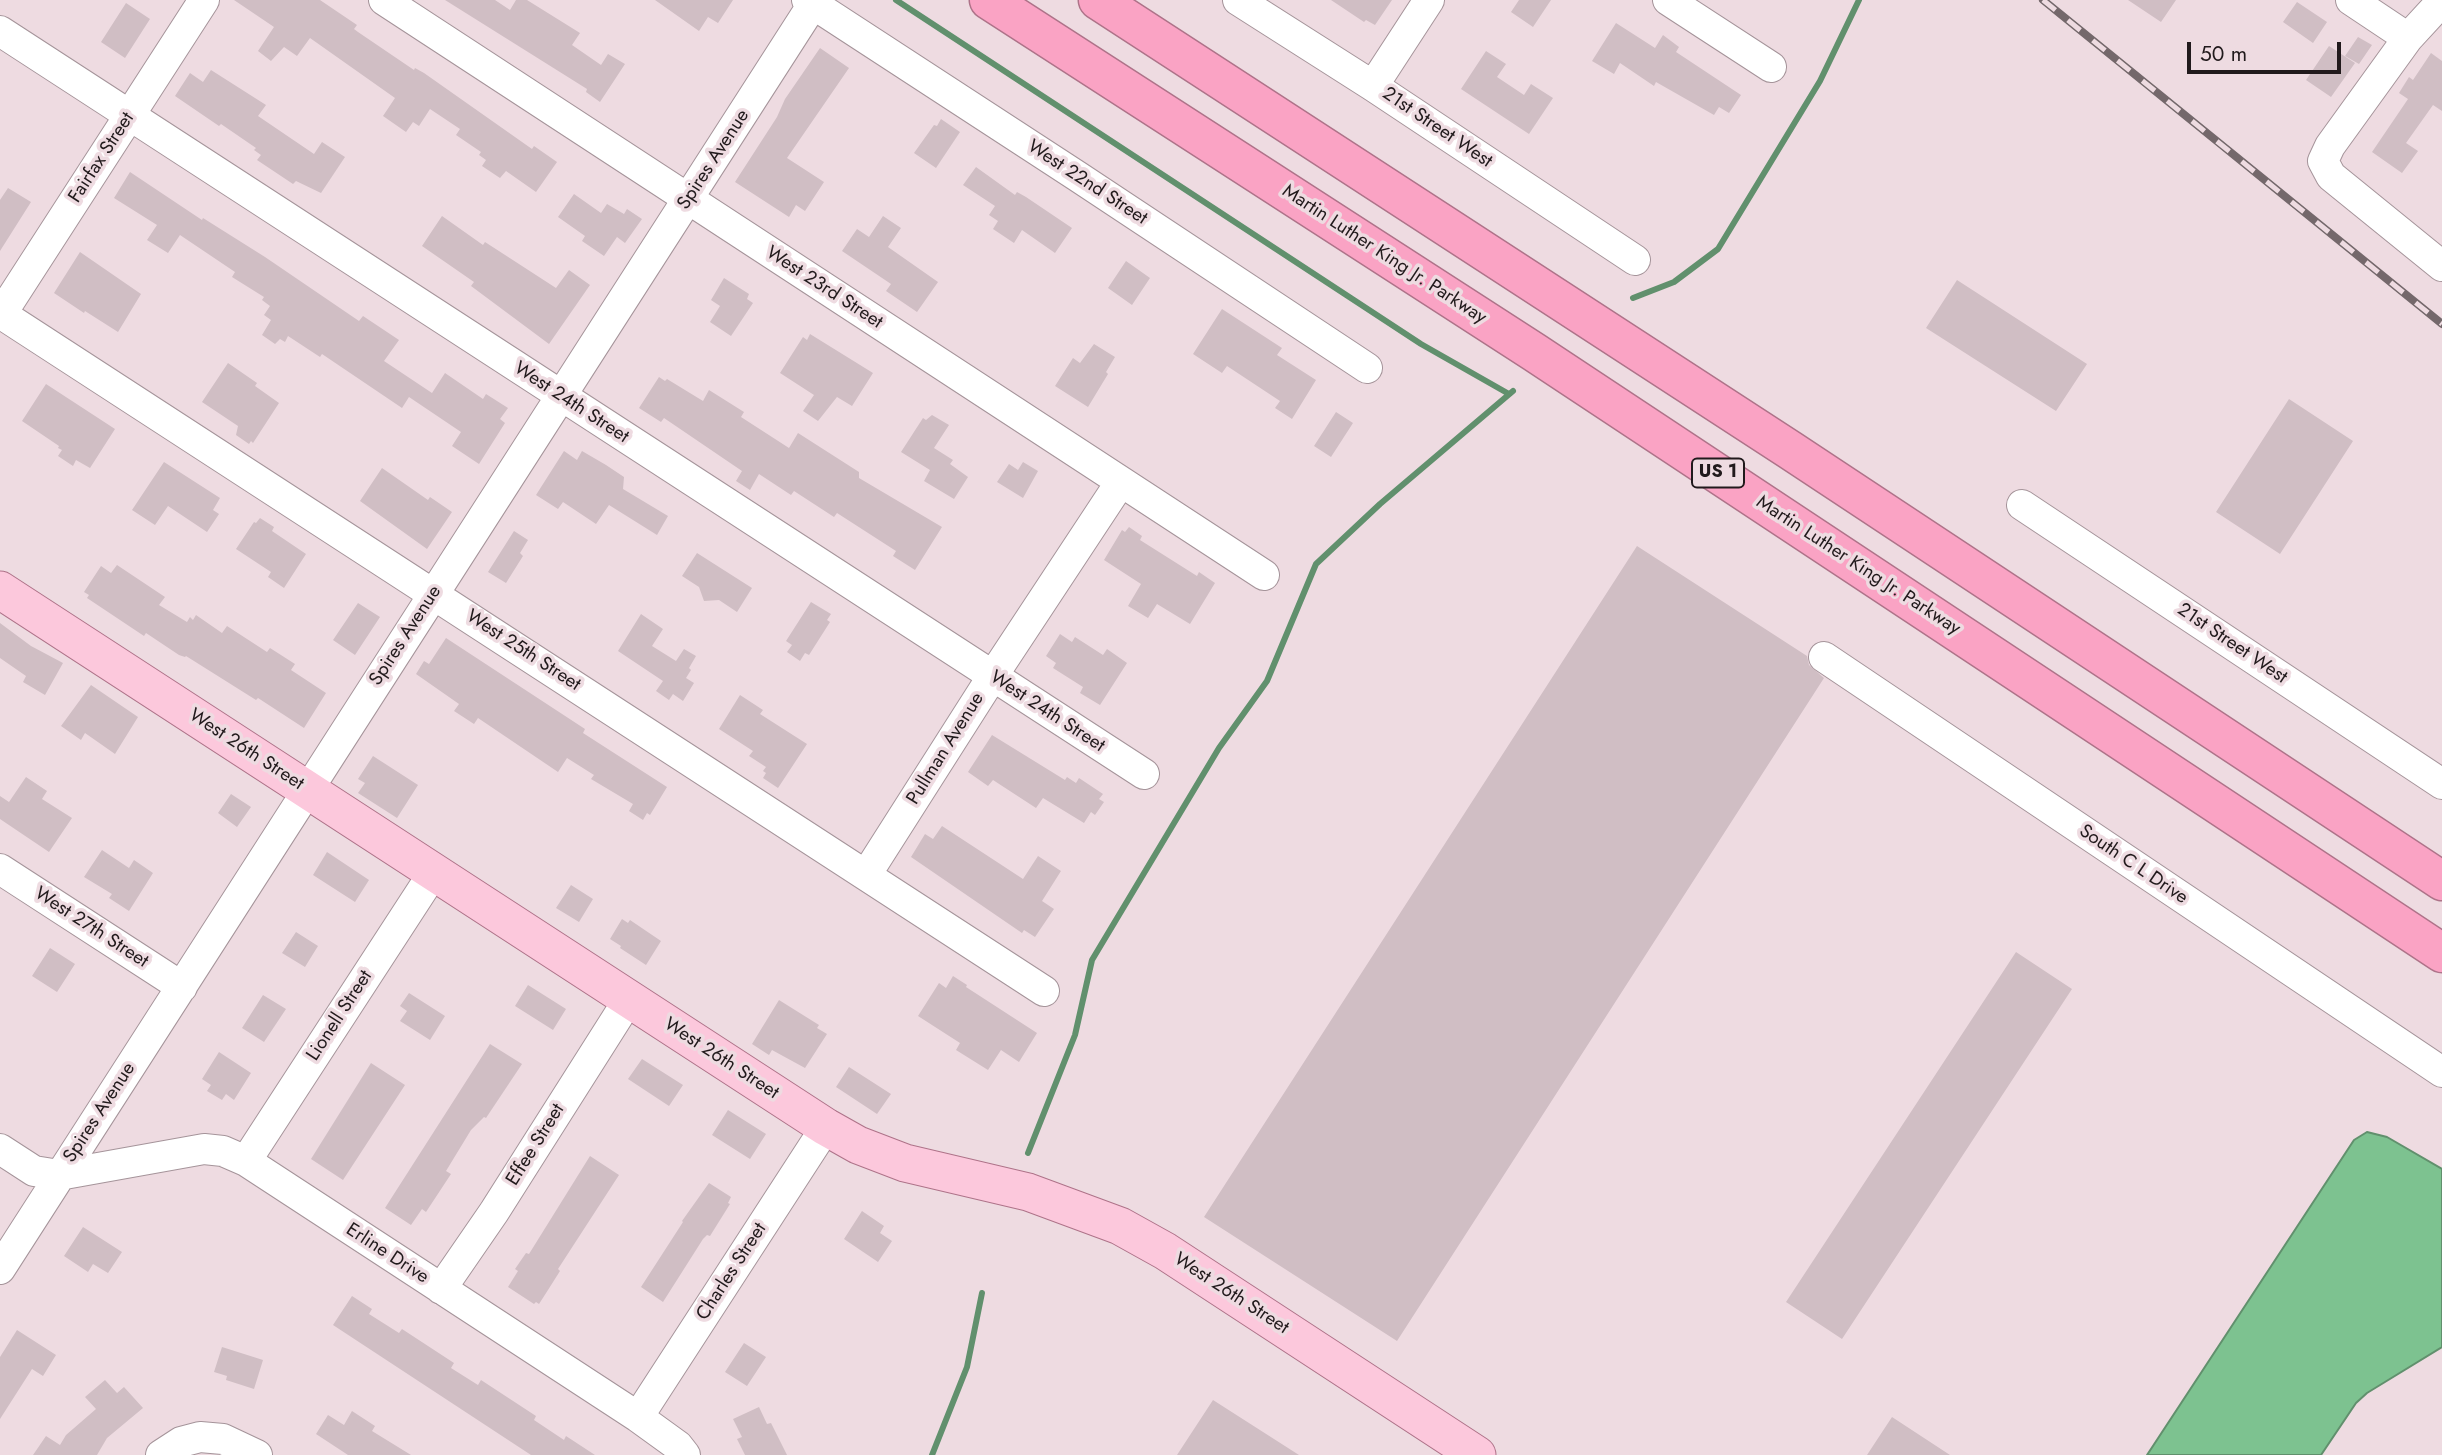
<!DOCTYPE html>
<html>
<head>
<meta charset="utf-8">
<style>
	body { margin:0 }
	#map { position:relative; width:2442px; height:1455px; overflow:hidden; background:#eedbe1; font-family:Jost,sans-serif }
	canvas { display:block }
	.scale { position:absolute; left:2187px; top:42px; width:154px; height:32px; box-sizing:border-box; border:4px solid #211a1c; border-top:0; padding-left:9px; font-size:21px; line-height:24px; white-space:nowrap; color:#211a1c; -webkit-text-stroke:5px #eedbe1; paint-order:stroke }
</style>
</head>
<body>
<div id="map">
<canvas width="2442" height="1455"></canvas>
<div class="scale">50 m</div>
</div>
<script>
const ctx = document.querySelector('canvas').getContext('2d');
ctx.lineJoin = 'round';
function fillPath(path, color) {
  ctx.fillStyle = color;
  ctx.fill(path, 'evenodd');
}
function toPath(rows) {
  const path = new Path2D();
  for (const r of rows) {
    path.moveTo(r[0], r[1]);
    for (let i = 2; i < r.length; i += 2) path.lineTo(r[i], r[i + 1]);
  }
  return path;
}
function strokePath(path, color, width, dash) {
  ctx.strokeStyle = color;
  ctx.lineWidth = width;
  ctx.lineCap = dash ? 'butt' : 'round';
  ctx.setLineDash(dash || []);
  ctx.stroke(path);
}
function drawText(font, color, halo, rows, align = 'center') {
  ctx.font = font + ' Jost,sans-serif';
  ctx.lineWidth = 7;
  ctx.setLineDash([]);
  ctx.textBaseline = 'middle';
  ctx.strokeStyle = halo;
  ctx.fillStyle = color;
  for (const [text, x, y, turn = 0] of rows) {
    ctx.save();
    ctx.translate(x, y);
    ctx.rotate((+turn || 0) * Math.PI / 180);
    ctx.textAlign = isNaN(turn) ? turn : align;
    if (halo) ctx.strokeText(text, 0, 0);
    ctx.fillText(text, 0, 0);
    ctx.restore();
  }
}
const water = toPath([
	[2367,1132,2387,1137,2442,1169,2442,1347,2367,1393,2356,1403,2321,1455,2147,1455,2354,1140,2367,1132]
]);
const stream = toPath([
	[896,0,1421,344,1509,394],
	[1633,298,1674,282,1718,249,1820,81,1859,0],
	[1028,1153,1075,1035,1092,960,1219,748,1267,681,1316,564,1380,504,1513,391],
	[932,1455,967,1367,982,1293]
]);
const building = toPath([
	[234,0,320,0,357,25,354,29,358,32,414,70,415,68,424,73,532,149,534,146,557,162,536,192,506,171,500,178,482,166,486,160,479,155,481,152,456,135,460,129,430,109,419,126,413,122,406,132,383,116,395,98,310,38,297,56,284,47,271,61,258,51,274,27],
	[445,0,495,0,510,10,516,0,527,0,580,33,572,45,601,65,608,54,625,64,600,102,586,92,587,89],
	[655,0,733,0,718,23,708,17,699,31],
	[1331,0,1392,0,1375,25,1366,20,1364,22],
	[1519,0,1551,0,1533,27,1511,12],
	[2128,0,2176,0,2161,22],
	[2297,2,2327,22,2313,43,2283,22],
	[126,3,150,19,125,58,101,42],
	[1616,23,1655,48,1663,35,1679,47,1676,52,1741,95,1729,113,1719,107,1714,115,1656,82,1654,86,1620,63,1614,74,1592,61],
	[2358,37,2372,45,2359,64,2345,56],
	[2329,46,2355,63,2331,97,2306,80],
	[820,48,849,68,787,158,824,182,805,211,796,205,789,217,735,182,777,117,785,99],
	[1486,51,1506,64,1497,77,1524,95,1531,84,1553,98,1529,134,1461,89],
	[2431,53,2442,61,2442,111,2433,105,2406,143,2418,151,2402,173,2372,152,2408,99,2399,93,2409,77,2413,80],
	[211,70,266,105,258,116,314,154,322,142,345,157,321,193,296,181,293,184,257,160,261,155,254,150,256,148,221,124,219,126,175,96,190,73,203,82],
	[941,119,960,132,936,168,914,153,934,125,937,126],
	[976,167,1015,195,1017,192,1026,197,1072,228,1055,253,1022,230,1014,243,993,229,998,221,989,215,995,206,963,185],
	[130,172,202,220,203,218,265,257,359,321,363,316,399,340,384,361,432,393,445,373,483,399,486,394,508,408,500,419,505,423,479,464,452,446,461,432,409,397,402,408,322,354,320,357,288,336,285,342,280,339,275,344,262,335,271,320,264,315,270,306,262,300,264,297,232,277,235,272,180,235,168,253,147,240,157,225,114,198],
	[8,188,31,202,0,251,0,200],
	[574,194,601,213,607,204,624,214,627,209,642,219,625,243,617,237,604,256,582,241,585,236,558,217],
	[442,216,483,245,485,242,556,288,569,270,590,285,549,344,471,286,474,282,422,246],
	[883,216,901,228,888,247,938,282,917,312,886,291,891,284,842,251,857,229,869,237],
	[80,252,141,294,118,332,85,311,84,313,54,293],
	[1126,261,1150,278,1132,305,1108,288],
	[724,278,749,294,747,299,753,303,731,336,710,322,720,306,711,300],
	[1957,280,2087,364,2056,411,1926,328],
	[1222,309,1282,348,1277,355,1316,380,1292,419,1275,408,1280,401,1227,366,1222,373,1193,354],
	[810,334,873,373,852,406,837,397,818,421,803,411,814,395,780,373,803,337,807,340],
	[1094,344,1115,357,1106,372,1108,374,1088,407,1055,386,1073,358,1080,363],
	[228,363,257,383,255,386,279,403,253,443,251,441,249,444,236,435,238,426,202,402],
	[659,377,665,381,667,379,703,401,709,390,744,412,741,417,789,448,798,433,859,472,859,478,942,527,915,570,893,556,896,551,837,513,834,517,794,491,791,495,759,474,750,490,736,481,742,471,664,418,661,422,639,408],
	[46,384,115,429,90,468,76,460,73,466,58,456,62,450,58,448,59,446,22,421],
	[2289,399,2353,441,2280,554,2216,512],
	[1336,412,1353,423,1331,457,1314,446],
	[932,415,949,425,934,448,953,460,950,464,968,477,954,499,924,481,930,470,901,452,923,418,926,420],
	[564,451,577,460,582,451,606,465,624,477,623,489,668,516,657,535,609,505,596,524,563,502,558,509,536,495],
	[164,462,220,498,213,510,219,514,207,532,168,506,155,525,132,510],
	[1023,462,1038,471,1023,498,997,482,1009,464,1018,470],
	[382,468,428,500,430,497,452,512,427,549,360,501],
	[260,518,274,527,272,531,306,554,284,588,268,577,271,572,236,549,254,522,256,523],
	[1129,527,1142,536,1140,540,1197,576,1199,572,1215,583,1190,624,1157,604,1148,618,1128,606,1141,584,1104,560,1122,530,1125,532],
	[514,531,528,540,520,553,523,556,506,583,488,572],
	[1637,546,1807,656,1809,665,1824,678,1397,1341,1204,1217],
	[697,553,752,588,737,612,719,600,704,601,699,587,682,576],
	[117,565,165,597,159,605,187,622,190,617,193,620,196,615,222,633,227,626,267,652,270,648,295,664,291,670,326,693,304,728,258,698,256,700,186,656,185,657,179,655,146,633,144,636,87,598,89,595,84,592,101,566,111,573],
	[811,602,831,614,827,620,830,622,809,655,805,653,800,661,787,652,792,645,786,641],
	[358,603,380,617,355,655,333,640],
	[641,614,663,629,652,646,676,661,684,649,696,656,689,668,691,670,686,678,694,683,683,701,673,694,669,700,656,691,663,681,618,651],
	[0,623,31,646,63,663,45,695,23,682,26,676,0,658],
	[1060,634,1072,642,1075,637,1103,655,1107,649,1127,663,1100,705,1080,693,1083,687,1053,668,1056,663,1046,656],
	[446,638,585,729,583,733,667,787,650,815,647,813,643,820,629,811,633,804,591,779,594,775,567,758,558,772,478,718,474,724,454,711,459,704,416,674,424,661,429,664],
	[91,685,138,717,115,754,85,733,81,740,61,726],
	[740,695,763,710,760,714,807,744,778,788,763,778,766,773,763,771,766,767,749,756,753,751,719,729],
	[992,735,1065,780,1067,777,1076,783,1079,778,1103,794,1099,799,1104,802,1095,815,1091,812,1084,823,1043,798,1036,808,993,780,988,786,968,772],
	[373,756,418,785,397,818,358,793,365,783,358,779],
	[26,777,47,791,42,799,72,818,49,852,0,819,0,796,9,802],
	[231,794,251,807,237,827,218,813],
	[942,826,1023,879,1038,856,1061,871,1042,901,1054,909,1035,937,1024,930,1022,933,911,857,925,834,933,839],
	[102,850,129,868,134,860,153,873,129,911,109,898,112,894,84,877],
	[327,852,369,880,355,902,313,875],
	[571,885,593,899,579,922,556,908],
	[622,919,628,923,630,920,661,941,646,965,620,948,621,946,610,939],
	[296,932,318,946,305,967,282,953],
	[50,948,75,964,57,992,32,976],
	[2016,952,2072,989,1842,1339,1786,1302],
	[953,976,967,985,966,987,1037,1033,1019,1062,1001,1050,988,1070,956,1050,960,1043,918,1016,939,983,946,988],
	[528,985,566,1009,553,1030,515,1006],
	[409,993,445,1016,430,1040,400,1021,407,1011,400,1006],
	[263,995,286,1009,264,1042,242,1028],
	[779,1000,819,1025,817,1028,827,1034,805,1068,772,1050,769,1055,752,1044],
	[490,1044,522,1064,486,1118,484,1117,471,1130,446,1171,451,1174,426,1212,422,1209,411,1225,385,1208],
	[219,1052,251,1073,234,1100,226,1094,222,1100,207,1091,211,1085,202,1079],
	[642,1059,683,1085,669,1106,628,1079],
	[371,1063,405,1085,343,1180,311,1159],
	[849,1067,891,1094,877,1114,836,1087],
	[728,1110,766,1134,750,1159,712,1135],
	[590,1156,619,1175,558,1269,560,1271,548,1290,539,1304,536,1302,534,1304,508,1287,518,1271,515,1269,526,1253,529,1254],
	[709,1183,731,1197,728,1203,730,1204,710,1236,707,1235,703,1239,663,1302,641,1287,683,1222,682,1221],
	[862,1211,884,1226,880,1233,892,1241,878,1262,844,1239],
	[83,1227,122,1252,108,1273,93,1264,88,1272,64,1256],
	[352,1296,372,1309,369,1314,399,1333,402,1329,454,1363,451,1368,478,1385,481,1380,536,1416,534,1420,564,1440,566,1436,595,1455,531,1455,499,1434,333,1325],
	[17,1330,56,1355,43,1376,32,1369,0,1419,0,1357],
	[744,1343,766,1357,747,1386,725,1372],
	[222,1347,263,1360,254,1389,226,1380,227,1376,214,1372],
	[105,1380,117,1393,124,1387,143,1408,107,1438,97,1455,33,1455,46,1436,60,1445,66,1435,96,1409,85,1397],
	[1213,1400,1299,1455,1177,1455],
	[759,1407,767,1424,771,1423,787,1455,745,1455,737,1439,742,1437,733,1419],
	[352,1411,375,1426,372,1431,411,1455,348,1455,316,1434,328,1415,344,1425],
	[1892,1417,1950,1455,1867,1455]
]);
const minor = toPath([
	[384,0,1264,575],
	[807,0,1077,176,1367,368],
	[1238,0,1373,86,1635,260],
	[1668,0,1771,67],
	[2351,0,2408,38],
	[2442,1,2408,38,2330,146,2323,161,2331,176,2442,266],
	[0,31,1144,774],
	[1373,86,1429,0],
	[0,313,1044,991],
	[0,316,204,0],
	[2022,505,2442,784],
	[1824,657,2442,1072],
	[0,869,182,987],
	[866,875,992,677,1120,483],
	[0,1149,34,1171,59,1175,204,1149,223,1151,246,1161,638,1417,678,1446,685,1455],
	[246,1161,434,872],
	[0,1269,813,4],
	[441,1289,494,1212,629,999],
	[638,1417,826,1127],
	[161,1455,181,1442,200,1437,223,1439,257,1455]
]);
const major = toPath([
	[0,590,826,1127,858,1145,905,1163,1028,1192,1120,1226,1165,1251,1477,1455]
]);
const highway = toPath([
	[989,0,1534,352,2442,953],
	[1098,0,1790,450,2442,881]
]);
const rail = toPath([
	[2043,0,2442,324]
]);
const shields = [
	[1718,473,52]
];
const shieldNames = [
	["US 1",1718,473]
];
const streetNames = [
	["21st Street West",1437,128,34],
	["Fairfax Street",102,158,-57],
	["Spires Avenue",714,160,-57],
	["West 22nd Street",1087,183,33],
	["Martin Luther King Jr. Parkway",1384,255,33],
	["West 23rd Street",824,288,33],
	["West 24th Street",571,403,33],
	["Martin Luther King Jr. Parkway",1858,566,33],
	["Spires Avenue",406,636,-57],
	["21st Street West",2232,644,34],
	["West 25th Street",523,651,33],
	["West 24th Street",1047,712,33],
	["Pullman Avenue",946,749,-58],
	["West 26th Street",246,750,33],
	["South C L Drive",2133,865,34],
	["West 27th Street",91,928,33],
	["Lionell Street",340,1016,-57],
	["West 26th Street",721,1059,33],
	["Spires Avenue",100,1113,-57],
	["Effee Street",536,1145,-58],
	["Erline Drive",387,1254,33],
	["Charles Street",732,1272,-57],
	["West 26th Street",1231,1294,33]
];
fillPath(water, '#7dc290');
strokePath(water, '#61906d', 2);
strokePath(stream, '#61906d', 6);
fillPath(building, '#d0bec4');
strokePath(minor, '#a5949a', 32);
strokePath(major, '#ae7389', 39);
strokePath(highway, '#ae7389', 41);
strokePath(minor, '#fff', 30);
strokePath(major, '#fcc8dc', 37);
strokePath(highway, '#faa3c4', 38);
strokePath(rail, '#74686b', 8);
strokePath(rail, '#eedbe1', 5, [16]);
for (const [x, y, w] of shields) {
  const box = new Path2D();
  box.roundRect(x - w / 2, y - 14.5, w, 29, 5);
  ctx.fillStyle = '#eedbe1';
  ctx.fill(box);
  strokePath(box, '#211a1c', 2);
}
drawText('bold 18px', '#211a1c', null, shieldNames);
drawText('19px', '#211a1c', '#eedbe1', streetNames);
</script>
</body>
</html>
